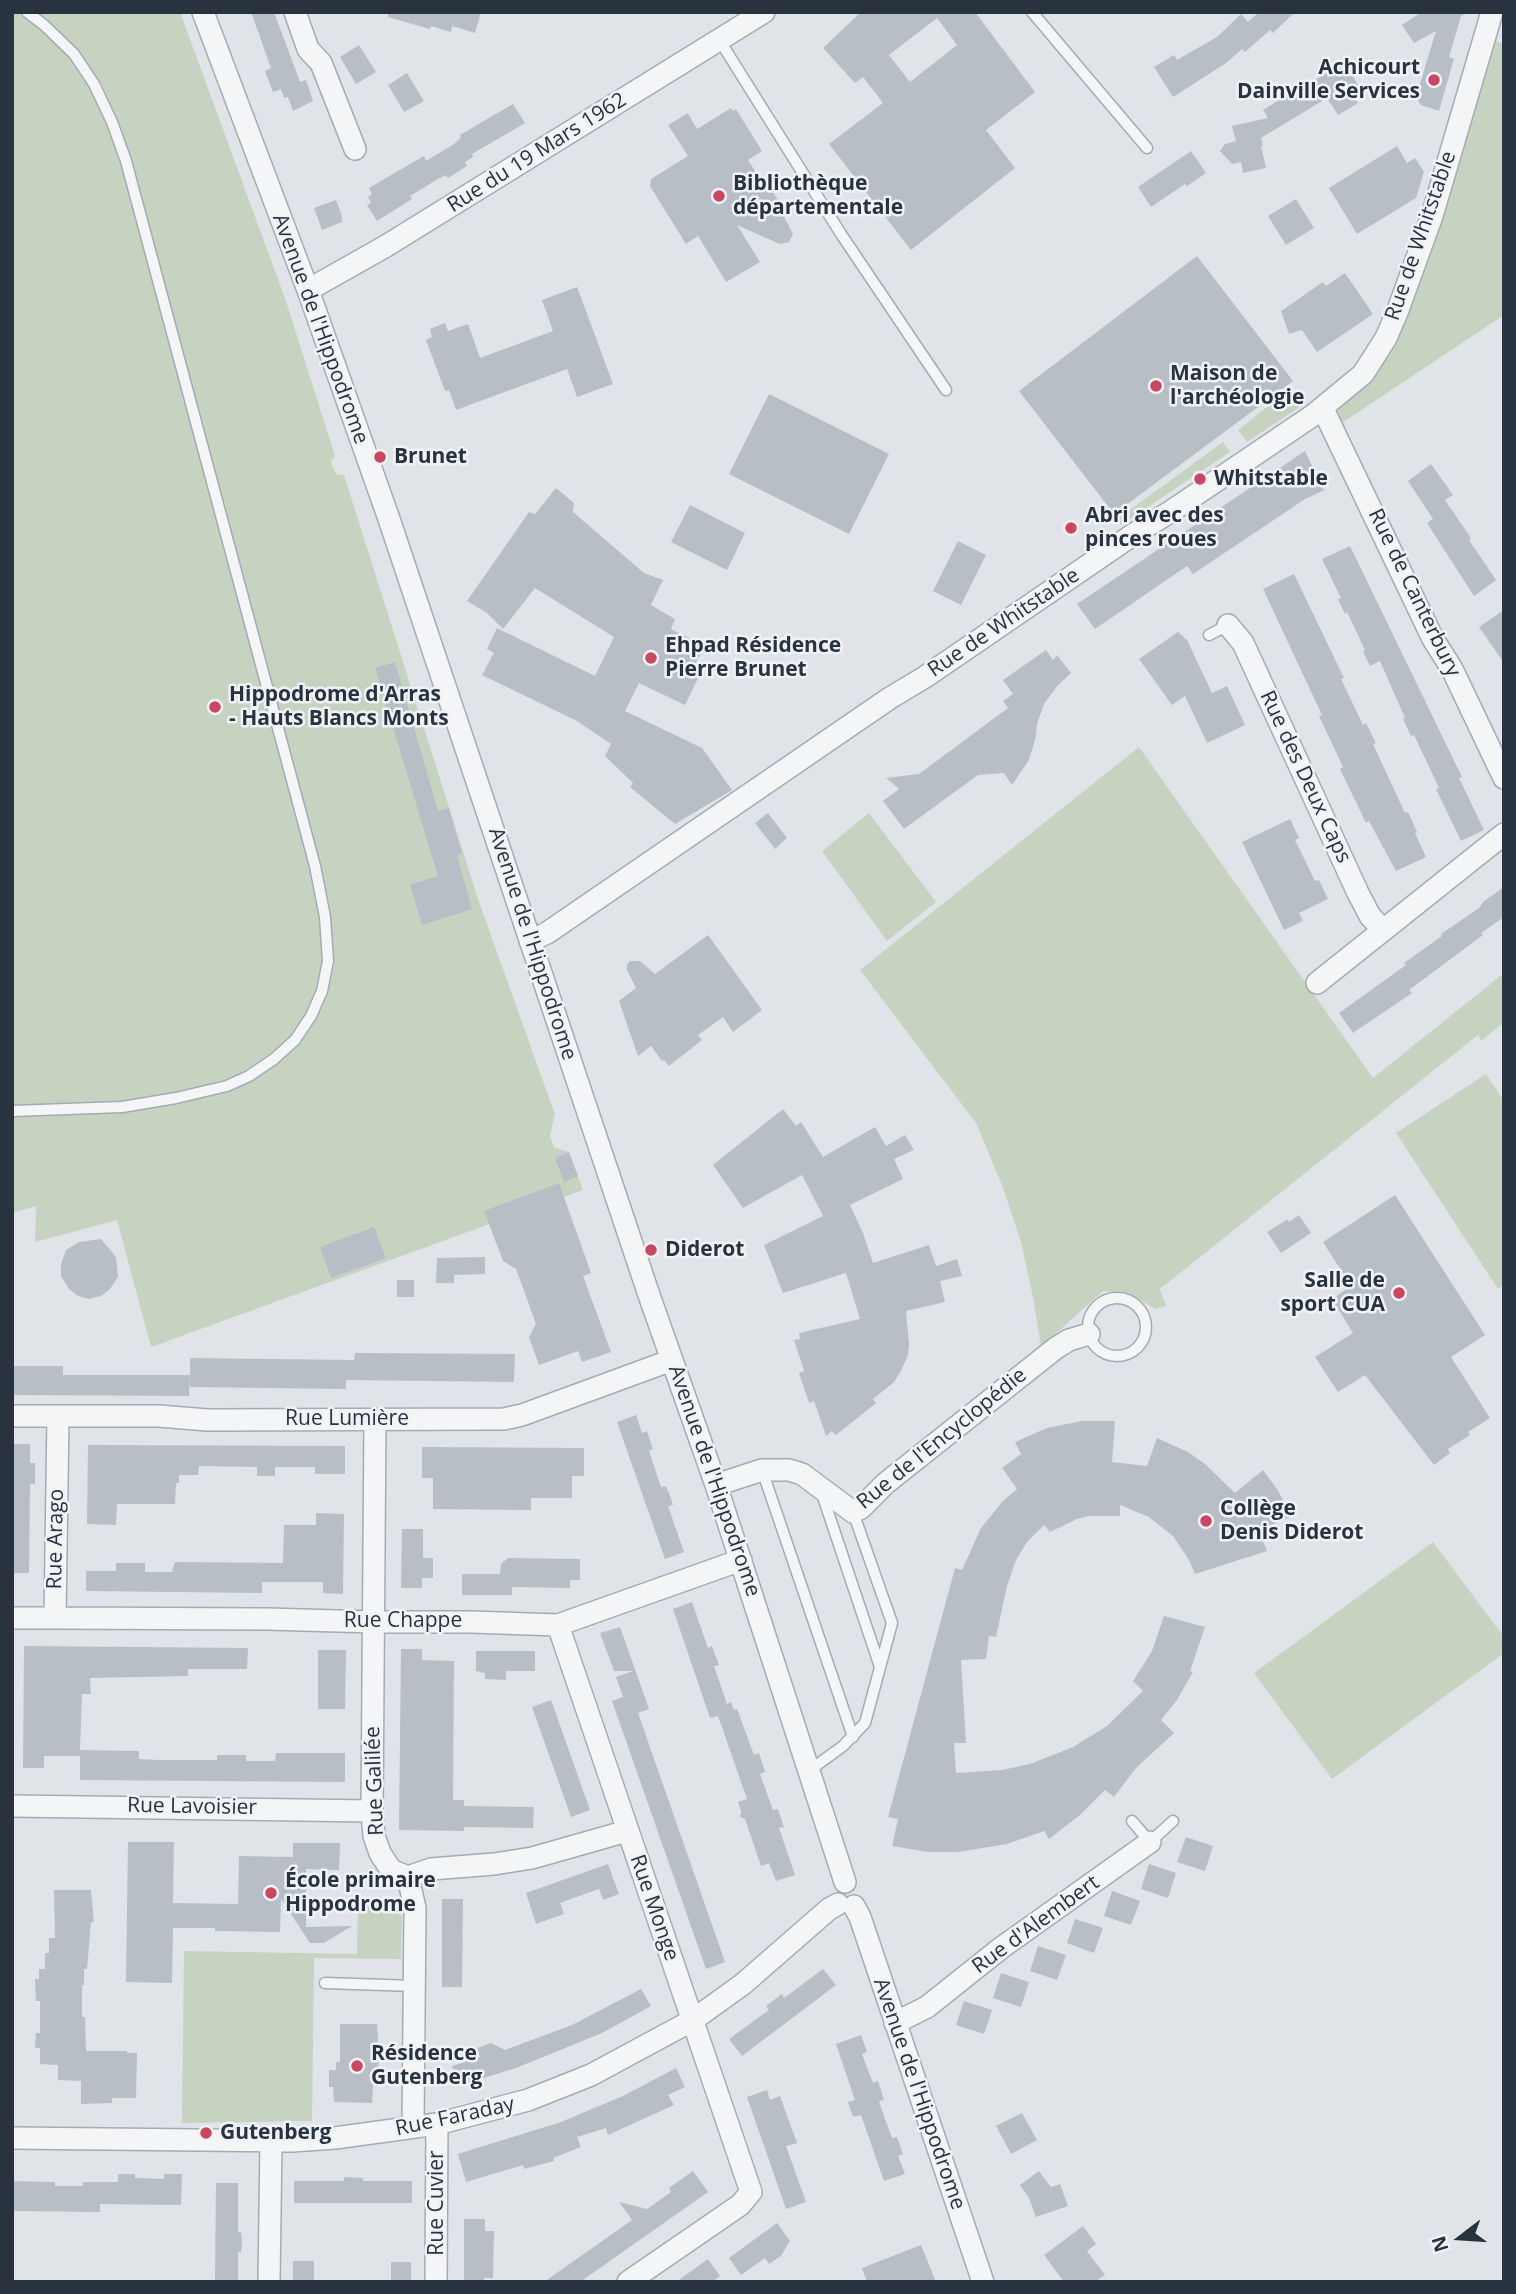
<!DOCTYPE html>
<html>
<head>
<meta charset="utf-8">
<style>
	body { margin:0 }
	#map { position:relative; width:1516px; height:2294px; overflow:hidden; background:#e0e4e9; font-family:"Open Sans",sans-serif }
	canvas { display:block }
	.frame { position:absolute; inset:0; border:14px solid #293340; pointer-events:none }
	.north { position:absolute; left:1425px; top:2203px; width:70px; height:70px; -webkit-text-stroke:5px #f0f3f6; paint-order:stroke; rotate:253deg; font-size:19px; font-weight:700; line-height:28px; text-align:center; color:#293340 }
	.north::after { content:''; display:block; margin:auto; width:24px; height:32px; background:#293340; clip-path:polygon(50% 0,100% 100%,50% 72%,0 100%) }
</style>
</head>
<body>
<div id="map">
<canvas width="1516" height="2294"></canvas>
<div class="frame"></div>
<div class="north">N</div>
</div>
<script>
const ctx = document.querySelector('canvas').getContext('2d');
ctx.lineJoin = 'round';
function fillPath(path, color) {
  ctx.fillStyle = color;
  ctx.fill(path, 'evenodd');
}
function toPath(rows) {
  const path = new Path2D();
  for (const r of rows) {
    if (r.length === 3) {
      path.moveTo(r[0] + r[2], r[1]);
      path.arc(r[0], r[1], r[2], 0, 2 * Math.PI);
      continue;
    }
    path.moveTo(r[0], r[1]);
    for (let i = 2; i < r.length; i += 2) path.lineTo(r[i], r[i + 1]);
  }
  return path;
}
function strokePath(path, color, width, dash) {
  ctx.strokeStyle = color;
  ctx.lineWidth = width;
  ctx.lineCap = dash ? 'butt' : 'round';
  ctx.setLineDash(dash || []);
  ctx.stroke(path);
}
function drawText(font, color, halo, rows, align = 'center') {
  ctx.font = font + ' "Open Sans",sans-serif';
  ctx.lineWidth = 5;
  ctx.setLineDash([]);
  ctx.textBaseline = 'middle';
  ctx.strokeStyle = halo;
  ctx.fillStyle = color;
  for (const [text, x, y, turn = 0] of rows) {
    ctx.save();
    ctx.translate(x, y);
    ctx.rotate((+turn || 0) * Math.PI / 180);
    ctx.textAlign = isNaN(turn) ? turn : align;
    if (halo) ctx.strokeText(text, 0, 0);
    ctx.fillText(text, 0, 0);
    ctx.restore();
  }
}
const green = toPath([
	[12,12,180,12,286,301,335,456,331,461,333,468,336,474,344,475,477,896,553,1109,555,1113,550,1136,554,1147,569,1152,583,1190,151,1347,117,1220,35,1242,36,1206,12,1213],
	[1484,36,1504,44,1504,315,1333,429,1323,409,1386,338],
	[1291,388,1301,406,1247,442,1238,430],
	[1223,442,1230,452,1121,525,1116,520],
	[1139,747,1373,1078,1504,973,1504,1022,1481,1041,1478,1035,1160,1289,1166,1306,1155,1309,1130,1294,1103,1291,1041,1347,1033,1297,1021,1242,1002,1185,976,1123,860,970],
	[869,813,936,902,887,941,822,851],
	[1486,1074,1504,1101,1504,1285,1498,1289,1396,1133],
	[1433,1542,1504,1637,1504,1653,1332,1779,1254,1673],
	[358,1902,387,1902,402,1917,401,1959,314,1958,312,2121,182,2123,184,1951,357,1954]
]);
const building = toPath([
	[251,12,274,12,300,82,306,80,313,101,293,111,288,97,284,98,281,89,273,92,265,71,271,68],
	[388,12,481,12,475,33,452,26,451,32,431,26,430,29,388,17],
	[861,12,975,12,1035,92,986,130,1015,168,911,250,829,144,883,103,863,77,855,83,823,48],
	[937,18,957,45,910,82,889,55],
	[1259,12,1295,12,1273,33,1270,30,1245,52,1242,49,1226,63,1173,97,1154,67,1174,55,1177,60,1217,37,1241,14,1248,22],
	[1422,12,1467,12,1461,16,1449,57,1454,59,1439,111,1421,105,1416,97,1436,31,1414,43,1402,25],
	[359,45,376,72,356,84,340,57],
	[1344,61,1361,90,1352,95,1358,103,1338,115,1327,98,1261,138,1263,146,1261,146,1266,168,1243,173,1241,162,1232,164,1220,151,1225,144,1236,141,1232,126,1268,118,1263,110,1292,92,1294,94],
	[407,73,424,101,404,112,388,85],
	[513,104,525,123,472,154,473,157,465,162,467,166,448,178,446,175,438,179,410,196,412,199,377,221,367,205,371,203,368,197,372,194,369,188,424,156,426,161,454,144,461,138,460,135],
	[731,108,733,111,736,109,762,151,748,160,769,193,772,191,787,213,783,215,793,234,789,242,780,244,737,225,760,262,726,282,698,236,686,244,650,186,651,179,688,156,668,125,688,113,697,129],
	[1397,146,1407,163,1415,158,1424,172,1416,198,1357,234,1329,188],
	[1191,151,1206,173,1187,186,1185,184,1151,207,1138,187],
	[1296,199,1314,228,1286,245,1268,216],
	[336,200,342,216,342,222,322,230,314,208],
	[1197,256,1293,381,1114,514,1019,391],
	[1345,273,1373,314,1317,352,1302,330,1289,334,1281,311,1323,282,1326,286],
	[577,287,613,384,577,397,567,369,456,410,449,390,445,391,426,340,432,337,430,329,445,323,448,331,468,324,480,358,553,331,542,300],
	[769,394,889,454,849,534,729,474],
	[1305,451,1324,490,1305,499,1193,574,1187,566,1095,629,1077,604],
	[1431,464,1453,495,1445,500,1471,538,1469,540,1496,580,1474,596,1427,523,1433,519,1408,481],
	[556,488,574,503,573,512,644,573,663,580,651,605,675,619,671,629,705,646,694,666,700,674,685,705,639,683,625,711,702,748,732,790,675,824,630,787,633,783,605,756,611,744,577,721,482,675,494,653,487,649,497,628,595,676,614,637,535,588,503,629,487,613,467,601,529,512,535,514],
	[690,505,745,533,727,570,671,542],
	[958,541,986,555,961,605,933,591],
	[1350,546,1462,777,1459,778,1484,830,1461,841,1436,789,1439,788,1414,735,1411,736,1403,719,1405,718,1380,661,1370,666,1363,651,1365,650,1347,612,1345,614,1338,599,1341,598,1322,559],
	[1294,574,1344,678,1341,679,1363,725,1366,723,1376,743,1373,744,1405,813,1408,812,1417,832,1415,833,1426,857,1396,871,1369,821,1366,823,1340,769,1343,767,1319,716,1322,715,1263,589],
	[1504,610,1504,663,1479,627],
	[1178,632,1187,640,1212,693,1227,686,1245,725,1207,743,1185,696,1172,705,1139,659],
	[1046,650,1053,660,1057,655,1071,673,1058,685,1044,704,1037,724,1036,736,1029,760,1012,785,1004,773,978,775,904,829,883,801,899,789,886,778,919,774,1008,708,1003,701,1013,694,1003,680],
	[395,662,438,811,449,808,462,854,457,855,472,909,422,925,410,885,438,876,375,668],
	[768,813,787,838,775,849,755,823],
	[1290,819,1299,838,1295,840,1315,881,1319,880,1328,899,1299,913,1303,921,1284,930,1242,842],
	[1504,887,1504,917,1481,933,1483,935,1409,990,1412,993,1353,1033,1339,1013,1406,965,1404,963,1442,936,1441,934,1479,908,1484,901],
	[708,935,762,1010,733,1032,723,1017,698,1035,702,1040,669,1066,664,1060,662,1061,651,1046,638,1056,619,1001,636,988,627,970,627,965,630,961,640,961,655,974],
	[783,1109,796,1126,801,1122,823,1157,875,1127,886,1146,905,1135,914,1150,894,1159,903,1179,850,1205,863,1233,873,1263,929,1245,936,1266,957,1259,962,1276,940,1281,945,1302,906,1311,909,1344,908,1355,901,1371,894,1382,873,1399,876,1403,836,1435,832,1431,826,1436,814,1401,809,1403,799,1373,804,1371,794,1340,800,1339,799,1333,860,1319,846,1273,783,1293,764,1245,823,1216,802,1175,743,1208,713,1165],
	[569,1152,578,1176,564,1182,555,1158],
	[559,1183,591,1273,583,1276,611,1352,582,1362,578,1351,539,1365,529,1337,536,1324,522,1285,516,1269,503,1261,484,1211],
	[1395,1195,1485,1335,1451,1357,1490,1418,1468,1432,1470,1435,1448,1449,1450,1453,1434,1465,1365,1375,1338,1392,1315,1357,1353,1333,1332,1299,1351,1286,1323,1242],
	[1299,1215,1311,1233,1281,1253,1267,1232,1288,1219,1289,1222],
	[374,1227,386,1258,331,1278,320,1247],
	[101,1239,116,1257,118,1277,110,1289,101,1296,89,1299,78,1296,69,1289,61,1276,61,1264,66,1250,79,1242],
	[485,1257,485,1274,454,1275,454,1283,436,1283,437,1258],
	[397,1280,414,1280,414,1297,397,1297],
	[355,1353,515,1354,514,1382,346,1380,346,1389,190,1387,190,1358,354,1360],
	[12,1366,63,1366,63,1375,190,1375,189,1396,14,1395],
	[636,1415,642,1433,647,1431,653,1449,649,1451,661,1487,666,1486,670,1496,673,1505,668,1506,684,1552,665,1559,617,1422],
	[1082,1421,1115,1421,1112,1462,1147,1466,1157,1438,1188,1452,1205,1464,1235,1493,1263,1470,1277,1489,1292,1516,1259,1531,1267,1551,1195,1574,1189,1560,1173,1536,1149,1517,1120,1505,1120,1516,1089,1516,1077,1519,1050,1532,1044,1525,1027,1542,1016,1560,1007,1586,996,1637,989,1636,986,1659,961,1660,966,1743,954,1743,956,1773,1002,1770,1030,1764,1073,1747,1107,1726,1143,1691,1133,1681,1152,1651,1164,1616,1205,1627,1190,1671,1193,1672,1177,1700,1161,1720,1174,1733,1136,1768,1114,1797,1105,1790,1080,1815,1049,1839,1044,1831,1007,1844,958,1852,928,1852,892,1846,898,1819,888,1817,955,1568,962,1570,981,1528,1003,1501,1017,1489,1002,1468,1021,1454,1015,1442,1047,1428],
	[12,1444,30,1444,30,1463,35,1463,35,1484,30,1484,29,1573,12,1573],
	[88,1445,345,1446,345,1474,315,1474,315,1467,275,1467,275,1476,257,1476,257,1467,199,1466,198,1475,179,1475,179,1483,176,1483,175,1504,117,1504,116,1525,87,1524],
	[422,1447,584,1448,584,1476,572,1476,572,1498,531,1498,531,1510,433,1509,433,1478,422,1478],
	[316,1513,344,1514,343,1594,323,1593,323,1582,262,1582,262,1593,86,1591,86,1571,116,1571,116,1563,145,1563,145,1572,172,1572,175,1562,283,1563,284,1525,316,1525],
	[402,1529,423,1529,423,1558,433,1558,433,1578,422,1578,422,1588,401,1588],
	[508,1558,580,1559,580,1580,570,1580,570,1588,512,1587,512,1595,462,1595,462,1574,500,1574,501,1564],
	[692,1602,708,1648,712,1646,719,1665,714,1666,727,1704,731,1702,734,1710,737,1709,754,1755,759,1753,765,1772,760,1774,773,1810,778,1809,784,1827,779,1828,795,1875,776,1881,769,1863,761,1866,745,1819,740,1817,741,1811,738,1802,747,1799,718,1716,710,1718,673,1609],
	[620,1627,649,1709,638,1713,725,1962,706,1969,612,1701,623,1697,616,1677,633,1671,614,1671,600,1633],
	[24,1646,248,1648,247,1669,188,1669,188,1676,90,1678,91,1694,82,1694,80,1750,139,1751,139,1759,159,1760,217,1760,217,1755,246,1755,246,1761,275,1761,276,1753,345,1753,345,1782,80,1780,80,1756,44,1756,44,1768,23,1768],
	[401,1649,422,1649,422,1660,454,1661,453,1800,464,1800,464,1806,534,1807,533,1828,464,1827,464,1831,399,1830],
	[318,1650,346,1650,345,1709,318,1709],
	[476,1651,535,1651,535,1671,506,1671,506,1680,485,1679,485,1673,476,1671],
	[551,1700,590,1810,571,1817,532,1707],
	[1186,1837,1213,1846,1205,1871,1177,1862],
	[128,1842,174,1842,173,1903,238,1904,239,1856,293,1857,293,1843,340,1843,339,1870,306,1869,306,1927,352,1926,324,1943,310,1943,281,1899,280,1932,215,1931,215,1928,173,1928,172,1983,126,1982],
	[608,1864,619,1894,603,1900,599,1889,560,1903,564,1914,536,1924,526,1893],
	[1149,1864,1176,1873,1168,1898,1141,1889],
	[54,1890,91,1890,94,1922,91,1922,87,1969,84,1969,84,1985,82,1985,82,2017,85,2017,86,2051,127,2051,127,2053,137,2053,136,2098,112,2098,112,2103,81,2104,81,2081,58,2080,58,2065,40,2064,40,2048,35,2048,36,2033,40,2033,40,2001,36,2001,35,1979,39,1979,39,1969,45,1969,45,1953,49,1953,49,1938,55,1938],
	[1112,1891,1140,1901,1131,1925,1104,1916],
	[442,1899,463,1899,462,1987,442,1987],
	[1075,1919,1103,1928,1094,1953,1067,1943],
	[1038,1946,1066,1955,1057,1980,1030,1971],
	[823,1969,836,1985,742,2056,729,2039,769,2010,766,2006,782,1994,784,1998],
	[1001,1973,1029,1982,1021,2007,993,1998],
	[641,1989,651,2006,602,2033,516,2068,458,2086,452,2066,480,2057,477,2048,491,2043,505,2050,572,2025],
	[964,2001,992,2010,984,2034,956,2025],
	[340,2024,377,2024,379,2056,378,2071,374,2071,372,2103,334,2102,333,2087,329,2087,329,2070,336,2070,336,2062,340,2062],
	[861,2035,867,2052,862,2054,873,2083,878,2081,884,2100,879,2101,885,2119,892,2138,897,2137,903,2154,898,2156,905,2174,884,2181,861,2115,853,2117,848,2102,855,2100,836,2044],
	[676,2068,685,2087,668,2095,674,2105,608,2135,606,2128,577,2137,581,2147,553,2158,554,2161,524,2169,523,2165,466,2182,458,2154,561,2122,623,2096],
	[767,2090,770,2100,780,2096,797,2143,786,2146,806,2202,786,2209,747,2097],
	[1022,2113,1037,2140,1011,2154,996,2126],
	[693,2171,708,2192,580,2282,544,2282,632,2220,619,2202,647,2209,671,2192,669,2188],
	[1039,2171,1051,2187,1060,2184,1068,2206,1036,2217,1029,2198,1020,2185],
	[118,2174,135,2174,135,2178,164,2179,164,2174,182,2174,181,2205,100,2204,100,2212,12,2211,12,2181,55,2182,55,2186,83,2186,83,2182,118,2182],
	[344,2177,363,2178,363,2181,412,2181,412,2203,294,2203,294,2181,344,2181],
	[216,2183,238,2183,238,2232,241,2232,242,2242,241,2252,238,2252,238,2282,215,2282],
	[464,2219,485,2219,485,2231,494,2231,493,2278,484,2278,484,2282,464,2282],
	[777,2223,790,2241,781,2256,769,2264,765,2258,741,2275,729,2258],
	[1083,2226,1096,2244,1087,2251,1105,2275,1095,2282,1064,2282,1044,2255],
	[921,2245,936,2282,867,2282,862,2268],
	[708,2259,720,2276,712,2282,676,2282],
	[293,2261,314,2261,314,2282,293,2282],
	[391,2262,411,2262,411,2282,391,2282]
]);
const service = toPath([
	[1032,12,1147,148],
	[720,41,841,234,946,390],
	[1209,635,1228,625],
	[12,1111,122,1107,176,1098,227,1086,249,1076,274,1059,295,1040,311,1016,322,991,328,961,325,917,315,866,126,161,112,122,94,84,74,54,44,25,27,12],
	[1117,1327,29],
	[762,1470,853,1737],
	[822,1494,880,1667],
	[810,1770,843,1746,865,1723,892,1623,853,1512],
	[1132,1821,1150,1842,1173,1821],
	[325,1983,414,1986]
]);
const minor = toPath([
	[203,12,308,290,389,519,649,1295,716,1485,845,1882],
	[295,12,308,49,321,63,355,149],
	[308,290,386,246,764,12],
	[1323,409,1433,639,1452,669,1504,778],
	[1228,625,1243,643,1358,893,1370,916,1383,930],
	[530,941,547,933,890,698,925,677,1134,534,1170,512,1312,416,1363,374,1386,338,1398,310,1432,216,1492,12],
	[1317,983,1504,834],
	[12,1416,159,1416,207,1420,504,1419,522,1415,672,1360],
	[375,1419,372,1811,374,1836,380,1853,391,1870,408,1877],
	[716,1485,762,1470,789,1470,802,1474,853,1512,861,1508,886,1483,1056,1348,1069,1340,1089,1334],
	[12,1618,55,1618,58,1417],
	[55,1618,267,1619,374,1622,471,1622,558,1625,741,1560],
	[558,1625,751,2192,740,2205,628,2282],
	[12,1806,372,1811],
	[408,1877,415,1908,413,2127],
	[408,1877,431,1869,494,1864,532,1858,627,1831],
	[854,1906,860,1917,983,2282],
	[895,2023,927,2007,1001,1948,1150,1842],
	[12,2138,292,2141,335,2138,437,2124,528,2100,591,2075,693,2020,743,1984,829,1909,838,1904],
	[269,2282,271,2141],
	[436,2282,437,2124]
]);
const markers = [
	[1434,80,7,"#cd4661"],
	[719,196,7,"#cd4661"],
	[1156,386,7,"#cd4661"],
	[380,457,7,"#cd4661"],
	[1200,479,7,"#cd4661"],
	[1071,528,7,"#cd4661"],
	[651,658,7,"#cd4661"],
	[215,707,7,"#cd4661"],
	[651,1250,7,"#cd4661"],
	[1399,1293,7,"#cd4661"],
	[1206,1521,7,"#cd4661"],
	[271,1893,7,"#cd4661"],
	[357,2066,7,"#cd4661"],
	[206,2133,7,"#cd4661"]
];
const poiNames = [
	["Achicourt",1420,68,"right"],
	["Dainville Services",1420,92,"right"],
	["Bibliothèque",733,184],
	["départementale",733,208],
	["Maison de",1170,374],
	["l'archéologie",1170,398],
	["Brunet",394,457],
	["Whitstable",1214,479],
	["Abri avec des",1085,516],
	["pinces roues",1085,540],
	["Ehpad Résidence",665,646],
	["Pierre Brunet",665,670],
	["Hippodrome d'Arras",229,695],
	["- Hauts Blancs Monts",229,719],
	["Diderot",665,1250],
	["Salle de",1385,1281,"right"],
	["sport CUA",1385,1305,"right"],
	["Collège",1220,1509],
	["Denis Diderot",1220,1533],
	["École primaire",285,1881],
	["Hippodrome",285,1905],
	["Résidence",371,2054],
	["Gutenberg",371,2078],
	["Gutenberg",220,2133]
];
const streetNames = [
	["Rue du 19 Mars 1962",537,153,-32],
	["Rue de Whitstable",1421,236,-71],
	["Avenue de l'Hippodrome",320,329,70],
	["Rue de Canterbury",1414,593,64],
	["Rue de Whitstable",1004,623,-34],
	["Rue des Deux Caps",1305,777,65],
	["Avenue de l'Hippodrome",532,944,72],
	["Rue Lumière",347,1419],
	["Rue de l'Encyclopédie",942,1439,-39],
	["Avenue de l'Hippodrome",714,1481,71],
	["Rue Arago",56,1539,-89],
	["Rue Chappe",403,1621],
	["Rue Galilée",375,1781,-92],
	["Rue Lavoisier",192,1807,1],
	["Rue Monge",654,1908,71],
	["Rue d'Alembert",1036,1925,-36],
	["Avenue de l'Hippodrome",919,2094,71],
	["Rue Faraday",455,2117,-12],
	["Rue Cuvier",437,2203,-90]
];
fillPath(green, '#c7d3c1');
fillPath(building, '#b7bec6');
strokePath(service, '#a5abb3', 13);
strokePath(minor, '#a5abb3', 24);
strokePath(service, '#f3f5f7', 10);
strokePath(minor, '#f3f5f7', 21);
for (const [x, y, r, color] of markers) {
  const dot = new Path2D();
  dot.arc(x, y, r, 0, 2 * Math.PI);
  ctx.fillStyle = color;
  ctx.fill(dot);
  strokePath(dot, '#f0f3f6', 2.5);
}
drawText('bold 21px', '#293340', '#f0f3f6', poiNames, 'left');
drawText('21px', '#293340', '#f0f3f6', streetNames);
</script>
</body>
</html>
